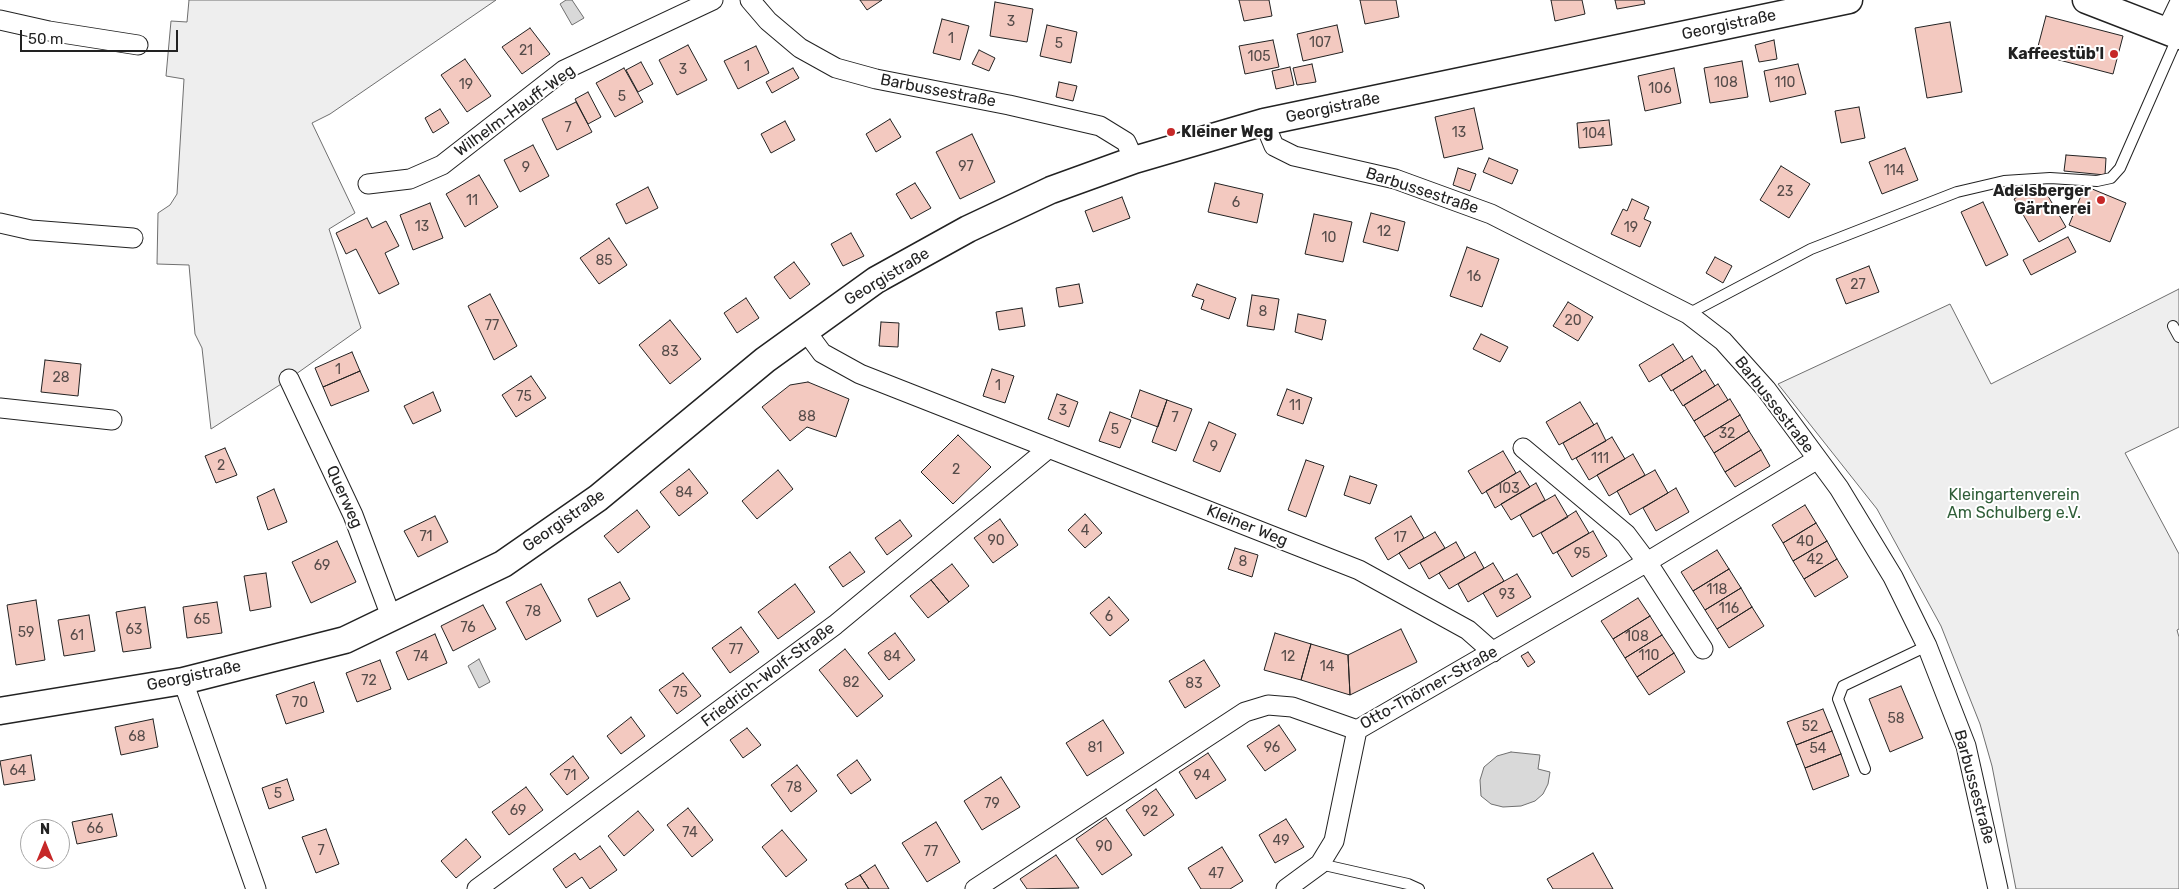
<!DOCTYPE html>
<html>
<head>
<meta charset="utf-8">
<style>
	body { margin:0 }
	#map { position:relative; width:2179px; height:889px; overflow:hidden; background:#fff; font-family:Rubik,sans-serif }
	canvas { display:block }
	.north { position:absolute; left:20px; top:819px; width:50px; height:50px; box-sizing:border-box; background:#fff; border:1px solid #a7a7a7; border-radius:50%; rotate:0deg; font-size:14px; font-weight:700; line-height:20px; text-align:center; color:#222 }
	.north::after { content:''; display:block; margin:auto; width:18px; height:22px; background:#c62828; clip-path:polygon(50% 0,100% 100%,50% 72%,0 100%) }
	.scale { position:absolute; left:20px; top:30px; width:158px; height:22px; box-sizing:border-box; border:2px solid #222; border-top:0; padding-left:6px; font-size:15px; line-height:18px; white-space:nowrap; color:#222; -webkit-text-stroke:4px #fff; paint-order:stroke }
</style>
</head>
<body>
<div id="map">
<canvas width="2179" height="889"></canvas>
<div class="north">N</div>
<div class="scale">50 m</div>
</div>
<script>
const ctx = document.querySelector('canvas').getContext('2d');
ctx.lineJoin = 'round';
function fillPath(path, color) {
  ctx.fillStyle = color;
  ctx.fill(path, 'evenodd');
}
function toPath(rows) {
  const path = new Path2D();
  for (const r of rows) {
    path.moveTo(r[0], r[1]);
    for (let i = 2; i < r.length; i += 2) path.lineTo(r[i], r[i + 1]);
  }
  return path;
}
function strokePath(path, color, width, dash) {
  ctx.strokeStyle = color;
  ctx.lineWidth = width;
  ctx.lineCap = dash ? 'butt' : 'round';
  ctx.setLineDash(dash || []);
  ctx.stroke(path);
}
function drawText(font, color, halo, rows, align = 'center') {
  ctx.font = font + ' Rubik,sans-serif';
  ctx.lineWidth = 4;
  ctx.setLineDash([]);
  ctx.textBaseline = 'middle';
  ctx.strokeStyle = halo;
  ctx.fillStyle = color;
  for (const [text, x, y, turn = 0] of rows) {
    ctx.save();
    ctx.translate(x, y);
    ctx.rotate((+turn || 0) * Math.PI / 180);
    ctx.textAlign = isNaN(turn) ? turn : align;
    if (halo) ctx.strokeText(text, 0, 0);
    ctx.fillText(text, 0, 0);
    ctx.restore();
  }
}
const green = toPath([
	[189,0,496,0,330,114,312,123,355,213,329,229,361,328,289,379,211,429,202,348,195,334,189,265,157,264,158,213,170,205,177,194,184,79,166,76,171,21,187,22,189,0],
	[2179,289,2179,427,2125,453,2179,554,2179,629,2177,630,2179,637,2179,889,2016,889,1992,766,1980,724,1941,626,1877,509,1778,384,1950,304,1991,384,2179,289]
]);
const water = toPath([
	[566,0,572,0,584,18,572,25,560,4,566,0],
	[479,659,490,682,479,688,468,666,479,659],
	[1511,752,1540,755,1538,769,1550,772,1548,784,1543,794,1535,801,1521,806,1503,807,1491,804,1481,796,1480,780,1484,767,1497,756,1511,752]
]);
const building = toPath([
	[860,0,882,0,867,10,860,0],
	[1239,0,1269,0,1272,16,1244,21,1239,0],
	[1360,0,1396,0,1399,17,1365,24,1360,0],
	[1551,0,1582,0,1585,14,1555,21,1551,0],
	[1615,0,1644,0,1645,4,1617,9,1615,0],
	[995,2,1033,9,1027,42,990,36,995,2],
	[2046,16,2123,36,2113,74,2036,54,2046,16],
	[942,19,969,26,960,60,933,53,942,19],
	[1950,22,1962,92,1927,98,1915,28,1950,22],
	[1047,25,1077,32,1071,63,1040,56,1047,25],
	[1337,25,1343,52,1303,61,1297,34,1337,25],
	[530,28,550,54,522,74,502,47,530,28],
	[1273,40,1279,67,1245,74,1239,46,1273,40],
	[1774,40,1777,59,1759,62,1755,45,1774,40],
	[688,45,707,80,677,95,659,60,688,45],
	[756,46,769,73,738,89,724,61,756,46],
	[979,50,995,58,989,71,972,64,979,50],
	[465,59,491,96,467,112,441,75,465,59],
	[1742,61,1748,97,1710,103,1704,68,1742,61],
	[641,62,653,84,638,92,626,70,641,62],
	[1312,64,1316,82,1297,85,1293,68,1312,64],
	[1798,64,1806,94,1770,102,1764,71,1798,64],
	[1290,67,1294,85,1276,89,1272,71,1290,67],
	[624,68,643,102,615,117,596,83,624,68],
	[793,68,799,78,772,93,766,82,793,68],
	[1674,68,1681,103,1645,111,1638,76,1674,68],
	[1059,82,1077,86,1073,101,1056,97,1059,82],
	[588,92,601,117,588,124,575,99,588,92],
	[576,102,592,132,557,150,542,119,576,102],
	[1859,107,1865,138,1841,143,1835,111,1859,107],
	[1474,108,1483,149,1444,158,1435,117,1474,108],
	[440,109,449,123,433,133,425,118,440,109],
	[890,119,901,137,876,152,866,134,890,119],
	[1609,120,1612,145,1579,148,1577,123,1609,120],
	[785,121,795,140,771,153,761,134,785,121],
	[972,134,995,182,960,199,936,152,972,134],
	[533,145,549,176,520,192,504,160,533,145],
	[1905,148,1918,180,1882,194,1869,162,1905,148],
	[2066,155,2106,158,2105,175,2064,171,2066,155],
	[1489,158,1518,170,1512,184,1483,172,1489,158],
	[1781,166,1810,184,1789,218,1760,200,1781,166],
	[1458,168,1476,174,1470,191,1453,185,1458,168],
	[479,175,498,207,465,227,446,194,479,175],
	[915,183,931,208,911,219,896,194,915,183],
	[1215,183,1263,194,1257,223,1208,212,1215,183],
	[2041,184,2066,227,2039,242,2014,199,2041,184],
	[2085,186,2126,203,2110,242,2069,225,2085,186],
	[648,187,658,208,626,224,616,204,648,187],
	[1122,197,1130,218,1093,232,1085,211,1122,197],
	[1632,199,1649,207,1644,219,1651,222,1640,247,1611,234,1623,209,1627,211,1632,199],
	[1983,202,2008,255,1986,266,1961,212,1983,202],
	[430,203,443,238,413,250,400,215,430,203],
	[1371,213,1405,222,1398,251,1363,242,1371,213],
	[1314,214,1352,222,1343,262,1305,254,1314,214],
	[367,218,372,228,386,221,399,246,385,253,399,284,379,294,356,249,346,254,336,233,367,218],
	[851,233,864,256,843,266,831,244,851,233],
	[2068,237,2076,252,2031,275,2023,260,2068,237],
	[609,238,627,265,599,284,580,258,609,238],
	[1467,247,1499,259,1482,307,1450,296,1467,247],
	[1715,257,1732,266,1723,283,1706,273,1715,257],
	[794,262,810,284,790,299,774,277,794,262],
	[1869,266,1879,292,1846,304,1836,279,1869,266],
	[1079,284,1083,303,1059,307,1056,288,1079,284],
	[1197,284,1236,298,1229,319,1201,309,1204,300,1192,296,1197,284],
	[490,294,517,346,494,360,468,306,490,294],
	[1252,295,1279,299,1274,330,1247,326,1252,295],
	[746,298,759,318,737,333,724,313,746,298],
	[1568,302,1593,317,1578,341,1553,326,1568,302],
	[1022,308,1025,326,999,330,996,312,1022,308],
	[1298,314,1326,320,1322,340,1295,332,1298,314],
	[670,320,701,359,670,384,639,345,670,320],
	[881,322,899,323,898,347,879,346,881,322],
	[1481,334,1508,347,1500,362,1473,349,1481,334],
	[1673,344,1684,361,1649,382,1639,365,1673,344],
	[352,352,360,371,323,387,315,368,352,352],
	[1692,356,1702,372,1671,391,1661,375,1692,356],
	[45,360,81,364,78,396,41,392,45,360],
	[992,369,1014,376,1005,403,983,396,992,369],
	[1705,370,1715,386,1683,406,1673,390,1705,370],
	[360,371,369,391,331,406,323,387,360,371],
	[531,376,546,398,516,417,502,395,531,376],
	[808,382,849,399,836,437,807,427,790,441,762,407,790,385,808,382],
	[1718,384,1728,400,1694,421,1684,405,1718,384],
	[1287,389,1312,398,1303,424,1277,415,1287,389],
	[1140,390,1167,400,1158,427,1131,417,1140,390],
	[433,392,441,411,413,424,404,406,433,392],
	[1057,394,1078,402,1069,427,1048,419,1057,394],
	[1730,399,1740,415,1704,437,1694,421,1730,399],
	[1167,400,1192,409,1176,451,1152,442,1167,400],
	[1580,402,1594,425,1559,445,1546,422,1580,402],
	[1110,412,1131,420,1120,448,1099,441,1110,412],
	[1740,415,1749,431,1714,453,1704,437,1740,415],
	[1209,422,1236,434,1220,472,1193,461,1209,422],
	[1597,423,1606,441,1572,460,1563,443,1597,423],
	[1749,431,1761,450,1725,472,1714,453,1749,431],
	[958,435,991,467,953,504,921,472,958,435],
	[1612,437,1625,459,1589,480,1576,458,1612,437],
	[225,448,237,475,216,483,205,456,225,448],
	[1761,450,1770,466,1735,487,1725,472,1761,450],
	[1503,451,1516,473,1482,494,1468,471,1503,451],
	[1633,454,1645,475,1609,496,1597,475,1633,454],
	[1306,460,1324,466,1306,517,1288,510,1306,460],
	[689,469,708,493,679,516,660,492,689,469],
	[778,470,793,489,757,519,742,501,778,470],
	[1655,470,1668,493,1630,515,1617,491,1655,470],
	[1520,471,1530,487,1495,508,1486,491,1520,471],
	[1350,476,1377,485,1370,504,1344,495,1350,476],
	[1536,483,1545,500,1511,520,1501,504,1536,483],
	[1676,488,1689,512,1656,531,1643,508,1676,488],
	[274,489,287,522,268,530,257,497,274,489],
	[1555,495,1568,517,1533,537,1520,515,1555,495],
	[1805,505,1816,523,1783,543,1772,525,1805,505],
	[637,510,650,527,618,553,604,536,637,510],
	[1576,511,1589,533,1553,554,1541,533,1576,511],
	[1085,514,1102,533,1085,548,1068,530,1085,514],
	[435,516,448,542,418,557,404,531,435,516],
	[1411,516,1424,538,1388,560,1375,538,1411,516],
	[1000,519,1018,545,993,563,974,538,1000,519],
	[900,520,912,536,887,555,875,538,900,520],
	[1816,523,1827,541,1793,561,1783,543,1816,523],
	[1593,531,1607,556,1572,577,1557,552,1593,531],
	[1435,532,1445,548,1409,569,1399,553,1435,532],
	[337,541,356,582,311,603,292,562,337,541],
	[1827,541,1837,559,1804,579,1793,561,1827,541],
	[1456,542,1465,558,1429,579,1420,563,1456,542],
	[1235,548,1258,555,1252,577,1228,569,1235,548],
	[1717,550,1729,569,1693,591,1681,572,1717,550],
	[850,552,865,572,843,587,829,567,850,552],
	[1475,552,1484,568,1449,589,1439,573,1475,552],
	[1837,559,1848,577,1815,597,1804,579,1837,559],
	[1493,563,1504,581,1468,602,1458,584,1493,563],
	[952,564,969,586,949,602,931,580,952,564],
	[1729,569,1741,588,1705,610,1693,591,1729,569],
	[266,573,271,607,250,611,244,576,266,573],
	[1517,574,1531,597,1497,617,1483,593,1517,574],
	[931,580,949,602,928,618,910,596,931,580],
	[620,582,630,599,597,617,588,599,620,582],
	[541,584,561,621,526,640,506,602,541,584],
	[795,584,815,612,778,639,758,612,795,584],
	[1741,588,1752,607,1717,629,1705,610,1741,588],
	[1109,597,1129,620,1110,636,1090,613,1109,597],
	[1638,598,1650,616,1613,639,1601,621,1638,598],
	[36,600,45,660,16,665,7,605,36,600],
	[217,602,222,633,187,638,183,607,217,602],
	[483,605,496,629,453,651,441,626,483,605],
	[145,607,151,648,123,652,116,612,145,607],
	[1752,607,1764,626,1729,648,1717,629,1752,607],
	[89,615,95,651,64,656,58,620,89,615],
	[1650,616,1662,635,1625,658,1613,639,1650,616],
	[741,627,759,652,730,673,712,648,741,627],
	[1401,629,1417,662,1350,695,1348,655,1401,629],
	[895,633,915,660,889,680,868,653,895,633],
	[1275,633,1311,644,1301,680,1264,670,1275,633],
	[435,634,447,663,408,680,396,652,435,634],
	[1662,635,1674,653,1637,677,1625,658,1662,635],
	[1311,644,1348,655,1350,695,1301,680,1311,644],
	[845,649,883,696,857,717,819,670,845,649],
	[1528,652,1535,662,1528,667,1521,656,1528,652],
	[1674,653,1685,672,1649,695,1637,677,1674,653],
	[380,660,391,689,357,702,346,673,380,660],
	[1204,660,1220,686,1185,708,1169,681,1204,660],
	[683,673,701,696,677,714,659,690,683,673],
	[314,682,324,712,286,724,276,695,314,682],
	[1901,686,1923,738,1890,752,1869,699,1901,686],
	[1823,709,1832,731,1796,745,1787,722,1823,709],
	[631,717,645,736,621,754,607,736,631,717],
	[153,719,158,747,121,755,115,727,153,719],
	[1103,720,1124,753,1087,776,1066,743,1103,720],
	[1279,725,1296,750,1265,771,1247,746,1279,725],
	[747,728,761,745,743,758,730,740,747,728],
	[1832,731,1841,754,1805,768,1796,745,1832,731],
	[1208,753,1226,780,1196,799,1179,772,1208,753],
	[1841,754,1849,776,1813,790,1805,768,1841,754],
	[31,755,35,780,4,785,0,761,31,755],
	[573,756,589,778,567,795,550,774,573,756],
	[857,760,871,780,851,794,837,775,857,760],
	[797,765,817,791,791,812,771,785,797,765],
	[1001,777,1020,807,982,830,964,801,1001,777],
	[287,779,294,800,269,809,262,788,287,779],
	[526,787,543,810,509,835,492,812,526,787],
	[1156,789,1174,815,1144,836,1126,810,1156,789],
	[688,808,713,840,692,857,667,825,688,808],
	[638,811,654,830,624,856,608,836,638,811],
	[112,814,117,836,77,844,72,822,112,814],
	[1106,818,1132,855,1102,875,1076,839,1106,818],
	[1286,819,1304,847,1275,863,1259,835,1286,819],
	[936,822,960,862,927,882,902,843,936,822],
	[326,829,339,864,316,873,302,837,326,829],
	[782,830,807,860,786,877,762,847,782,830],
	[466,839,481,857,456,878,441,861,466,839],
	[600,846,617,870,590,889,582,877,566,888,553,869,575,853,580,860,600,846],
	[1222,847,1243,881,1230,889,1201,889,1188,868,1222,847],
	[1593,853,1613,889,1553,889,1547,879,1593,853],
	[1056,855,1079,888,1027,889,1020,879,1056,855],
	[875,865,889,889,869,889,860,875,875,865],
	[860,875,869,889,848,889,845,884,860,875]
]);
const lane = toPath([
	[1688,314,1811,249,1957,192,2004,181,2050,178,2097,181,2111,178,2120,168,2178,36],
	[2173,326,2179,337],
	[1865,769,1838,699,1843,686,1927,646],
	[1320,864,1408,884,1419,889]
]);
const street = toPath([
	[750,0,768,21,800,48,836,68,876,79,1009,105,1100,126,1126,142,1134,160],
	[0,20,49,31,138,45],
	[2166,31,2179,4],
	[1264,122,1274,146,1294,156,1395,179,1491,214,1688,314,1723,341,1766,389,1839,488,1893,577,1927,646,1966,746,1998,889],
	[368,184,410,179,442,165,564,70,713,0],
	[0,223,31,230,133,238],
	[805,330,822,353,860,374,1359,570,1468,630,1493,652],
	[289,379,353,515,392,619],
	[0,408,112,420],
	[1523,448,1626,534,1647,562,1703,649],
	[183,681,256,889],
	[477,889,835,625,1049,448],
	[975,889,1245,712,1268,705,1292,707,1357,730,1647,562,1816,460],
	[1286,889,1320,864,1334,841,1357,730]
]);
const secondary = toPath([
	[2086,0,2179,36],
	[0,711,183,681,345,640,503,564,598,498,765,360,876,280,968,229,1051,190,1134,160,1264,122,1849,0]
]);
const markers = [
	[2114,54,5,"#c62828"],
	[1171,132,5,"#c62828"],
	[2101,200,5,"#c62828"]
];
const numberNames = [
	["3",1011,22],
	["1",951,39],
	["107",1320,43],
	["5",1059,44],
	["21",526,51],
	["105",1259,57],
	["1",747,67],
	["3",683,70],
	["108",1726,83],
	["110",1785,83],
	["19",466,85],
	["106",1660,89],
	["5",622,97],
	["7",568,128],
	["13",1459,133],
	["104",1594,134],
	["97",966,167],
	["9",526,168],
	["114",1894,171],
	["23",1785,192],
	["11",472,201],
	["6",1236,203],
	["13",422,227],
	["19",1631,228],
	["12",1384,232],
	["10",1329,238],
	["85",604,261],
	["16",1474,277],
	["27",1858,285],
	["8",1263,312],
	["20",1573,321],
	["77",492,326],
	["83",670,352],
	["1",338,370],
	["28",61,378],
	["1",998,386],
	["75",524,397],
	["11",1295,406],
	["3",1063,411],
	["88",807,417],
	["7",1175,418],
	["5",1115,430],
	["32",1727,434],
	["9",1214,447],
	["111",1600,459],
	["2",221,466],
	["2",956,470],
	["103",1508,489],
	["84",684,493],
	["4",1085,531],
	["71",426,537],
	["17",1400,538],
	["90",996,541],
	["40",1805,542],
	["95",1582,554],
	["42",1815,560],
	["8",1243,562],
	["69",322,566],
	["118",1717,590],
	["93",1507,595],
	["116",1729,609],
	["78",533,612],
	["6",1109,617],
	["65",202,620],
	["76",468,628],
	["63",134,630],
	["59",26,633],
	["61",77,636],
	["108",1637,637],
	["77",736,650],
	["110",1649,656],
	["74",421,657],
	["84",892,657],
	["12",1288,657],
	["14",1327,667],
	["72",369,681],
	["82",851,683],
	["83",1194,684],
	["75",680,693],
	["70",300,703],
	["58",1896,719],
	["52",1810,727],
	["68",137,737],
	["81",1095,748],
	["96",1272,748],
	["54",1818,749],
	["64",18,771],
	["71",570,776],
	["94",1202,776],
	["78",794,788],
	["5",278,794],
	["79",992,804],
	["69",518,811],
	["92",1150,812],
	["66",95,829],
	["74",690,833],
	["49",1281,841],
	["90",1104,847],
	["7",321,851],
	["77",931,852],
	["47",1216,874]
];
const streetNames = [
	["Georgistraße",1729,25,-12],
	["Barbussestraße",938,91,11],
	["Georgistraße",1333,108,-12],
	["Wilhelm-Hauff-Weg",515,111,-36],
	["Barbussestraße",1422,191,18],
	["Georgistraße",887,277,-31],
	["Barbussestraße",1774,405,52],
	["Querweg",344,497,66],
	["Georgistraße",564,521,-35],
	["Kleiner Weg",1247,526,22],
	["Friedrich-Wolf-Straße",768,675,-37],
	["Georgistraße",194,676,-12],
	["Otto-Thörner-Straße",1429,688,-29],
	["Barbussestraße",1974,787,75]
];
const poiNames = [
	["Kaffeestüb'l",2104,54],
	["Kleiner Weg",1181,132,"left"],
	["Adelsberger",2091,191],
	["Gärtnerei",2091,209]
];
const parkNames = [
	["Kleingartenverein",2014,495],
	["Am Schulberg e.V.",2014,513]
];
fillPath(green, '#eee');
strokePath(green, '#6f6f6f', 1);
fillPath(water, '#d9d9d9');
strokePath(water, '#6f6f6f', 1);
fillPath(building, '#f3c9c0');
strokePath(building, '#222', 1);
strokePath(lane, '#222', 12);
strokePath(street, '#222', 21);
strokePath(secondary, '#222', 29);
strokePath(lane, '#fff', 10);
strokePath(street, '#fff', 19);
strokePath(secondary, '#fff', 26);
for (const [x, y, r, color] of markers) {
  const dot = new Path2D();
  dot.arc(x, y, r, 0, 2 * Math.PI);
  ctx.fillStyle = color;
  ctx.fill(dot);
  strokePath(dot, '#fff', 2);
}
drawText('14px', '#564c4a', null, numberNames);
drawText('16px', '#222', '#fff', streetNames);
drawText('bold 16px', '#222', '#fff', poiNames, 'right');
drawText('16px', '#2f5e38', '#fff', parkNames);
</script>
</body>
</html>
